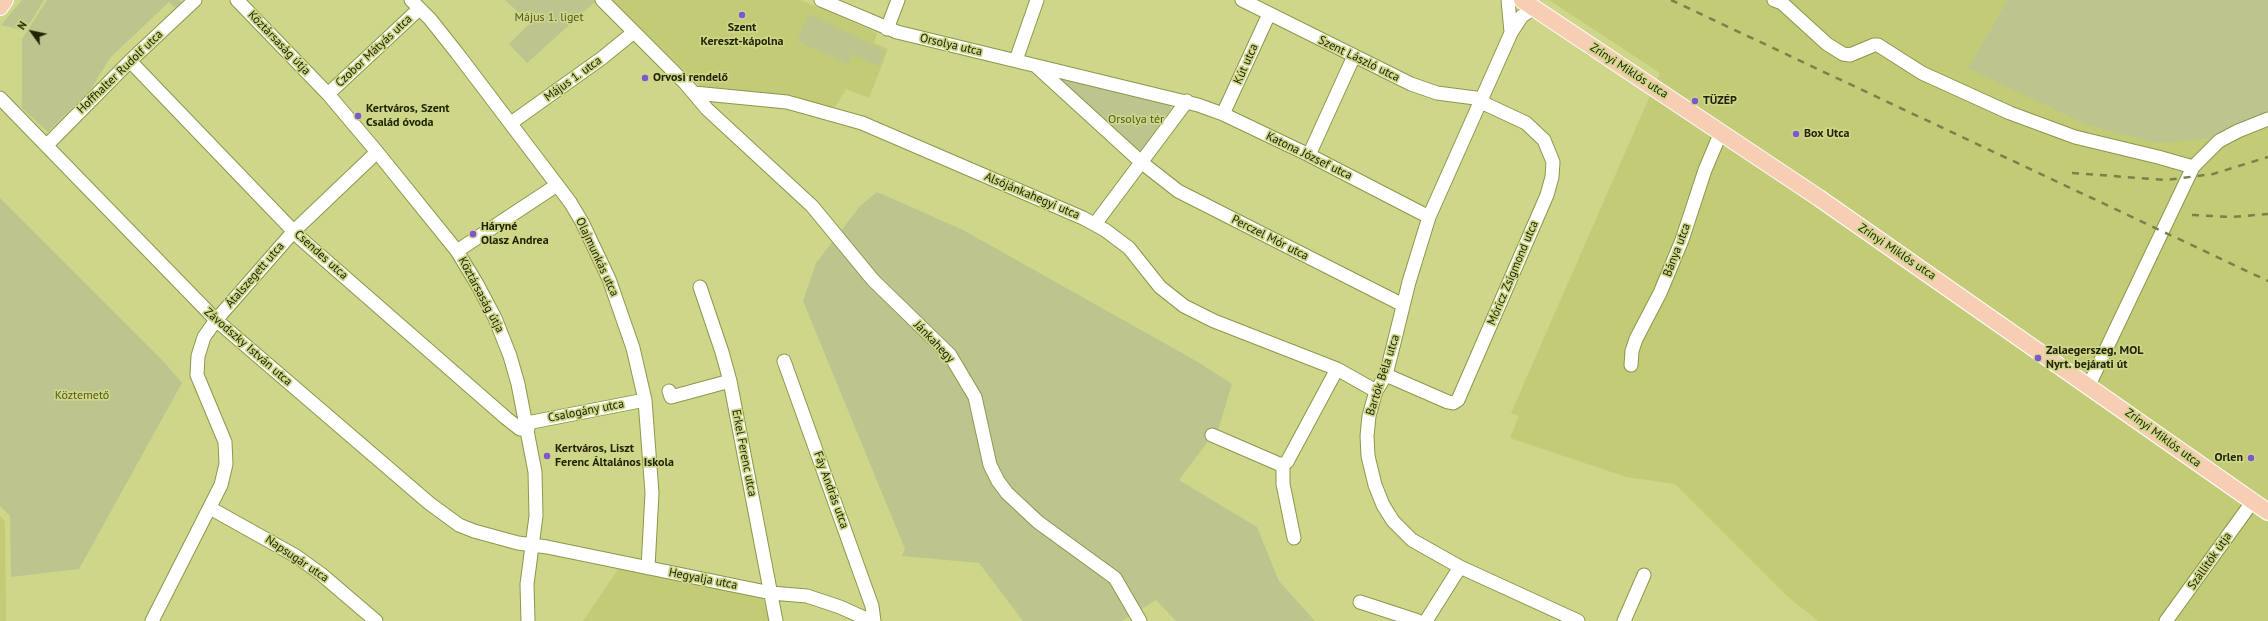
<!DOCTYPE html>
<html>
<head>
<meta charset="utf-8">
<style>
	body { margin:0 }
	#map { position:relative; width:2268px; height:621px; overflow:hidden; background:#ced789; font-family:"PT Sans",sans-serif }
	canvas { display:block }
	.north { position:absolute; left:12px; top:12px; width:40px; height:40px; -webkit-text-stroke:3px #ced789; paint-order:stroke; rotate:303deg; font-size:11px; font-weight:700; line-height:16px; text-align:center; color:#212304 }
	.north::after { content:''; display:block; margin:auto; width:14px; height:18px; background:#212304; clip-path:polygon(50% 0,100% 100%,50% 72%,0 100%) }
</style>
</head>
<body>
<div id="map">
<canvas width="2268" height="621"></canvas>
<div class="north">N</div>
</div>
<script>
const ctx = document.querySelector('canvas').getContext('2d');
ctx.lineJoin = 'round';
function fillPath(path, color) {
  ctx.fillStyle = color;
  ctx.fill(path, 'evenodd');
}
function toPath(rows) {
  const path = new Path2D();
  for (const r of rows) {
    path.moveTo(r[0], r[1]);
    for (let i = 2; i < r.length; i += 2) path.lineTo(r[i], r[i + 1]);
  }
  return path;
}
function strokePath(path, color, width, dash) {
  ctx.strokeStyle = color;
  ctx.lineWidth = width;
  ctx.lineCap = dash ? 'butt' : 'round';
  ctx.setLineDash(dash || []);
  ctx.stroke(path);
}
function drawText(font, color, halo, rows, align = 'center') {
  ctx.font = font + ' "PT Sans",sans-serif';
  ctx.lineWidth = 3.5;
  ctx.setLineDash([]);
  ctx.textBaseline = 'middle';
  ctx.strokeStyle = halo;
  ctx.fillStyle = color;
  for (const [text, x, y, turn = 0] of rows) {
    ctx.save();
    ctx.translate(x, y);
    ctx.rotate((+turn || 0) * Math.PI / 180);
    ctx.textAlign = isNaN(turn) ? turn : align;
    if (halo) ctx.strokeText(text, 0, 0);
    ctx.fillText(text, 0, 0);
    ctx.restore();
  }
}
const built = toPath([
	[612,0,801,0,877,33,874,43,888,49,869,98,846,89,835,107,777,95,705,91],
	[1549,0,2007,0,1968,68,2244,135,2268,126,2268,621,1818,621,1787,596,1675,484,1626,477,1510,438,1519,416,1511,413,1660,73],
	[0,516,5,521,6,621,0,621],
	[621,565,763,597,769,621,583,621]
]);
const green = toPath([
	[22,0,44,0,25,31,1,25],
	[47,0,179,0,182,2,176,9,169,2,110,58,91,89,48,132,22,108,22,39],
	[505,0,597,0,527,63,509,44,530,23],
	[2007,0,2268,0,2268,126,2244,135,2157,143,2087,125,1968,68],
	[809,14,885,51,879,66,852,54,848,64,797,41],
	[1061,79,1169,104,1171,109,1140,152,1058,82],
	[877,192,963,230,1198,362,1232,384,1219,427,1179,480,1257,527,1279,581,1315,621,1176,621,1156,600,1122,621,1023,621,979,563,902,556,905,549,803,301,816,263,860,206],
	[0,198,165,363,182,383,79,569,11,577,10,516,0,506]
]);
const minor = toPath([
	[237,0,328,94,377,152,457,251,477,284,495,318,510,356,518,384,535,472,536,516,527,584,528,621],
	[411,0,430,19,457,53,570,202,582,222,609,279,633,348,645,400,652,493,648,568],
	[602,0,685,83,707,109,812,206,873,280,950,355,975,397,990,465,998,481,1007,493,1038,522,1115,578,1140,621],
	[821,0,897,32,1198,105,1223,114,1309,155,1429,217],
	[1242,0,1411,84,1437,93,1483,99],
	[1508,0,1511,32],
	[1774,0,1782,3,1827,44,1843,54,1850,55,1874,45,1878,45,1922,73,2010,113,2075,137,2158,157,2193,167],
	[1534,8,1522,16,1511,33,1429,217,1409,282,1386,375,1376,391,1369,416,1367,436,1368,456,1375,485,1383,505,1393,521,1412,540,1460,567,1578,621],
	[887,29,898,0],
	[1016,60,1037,0],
	[130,61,300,238,506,418,520,429,528,429],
	[1037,67,1141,162,1178,191,1403,305],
	[694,93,787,102,862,123,1083,218,1105,230,1129,248,1160,287,1184,306,1214,321,1337,369,1376,391],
	[328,94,419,9],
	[0,98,216,320,429,503,459,525,474,531,518,543,547,547,771,593,807,596,840,607,871,621],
	[1223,114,1269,14],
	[511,123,602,58,634,32],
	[47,145,130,61,195,0],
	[1309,155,1354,56],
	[1095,224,1187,101],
	[457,251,557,185],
	[700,287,722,352,730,381,776,621],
	[784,361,872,606,874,621],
	[1631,365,1632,351,1636,339,1660,293,1682,240,1705,170,1721,132],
	[1386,375,1448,402,1453,403,1458,400,1547,195,1552,177,1553,162,1544,140,1526,123,1481,102],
	[2089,385,2193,167,2219,141,2238,131,2268,119],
	[669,391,671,397,730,381],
	[527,423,645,400],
	[1212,435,1279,464,1283,464],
	[1283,464,1287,462,1337,369],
	[1283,464,1283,484,1294,538],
	[210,508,296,556,321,574,376,621],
	[1360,602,1418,621],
	[152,621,221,485,226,464,225,442,197,375,198,356,204,337,216,320,294,231,377,152],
	[1426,621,1460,567],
	[1624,621,1644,575],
	[2166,621,2253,501]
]);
const major = toPath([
	[1522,0,1819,198,2268,512],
	[0,7,5,0]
]);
const rail = toPath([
	[1671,0,2268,281],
	[2072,173,2166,180,2213,174,2268,157],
	[2192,215,2232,217,2268,214]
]);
const markers = [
	[742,15,4,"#7c57d0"],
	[645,78,4,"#7c57d0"],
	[1695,101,4,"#7c57d0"],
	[358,116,4,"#7c57d0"],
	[1796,134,4,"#7c57d0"],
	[473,234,4,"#7c57d0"],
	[2038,358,4,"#7c57d0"],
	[547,456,4,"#7c57d0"],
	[2251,458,4,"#7c57d0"]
];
const parkNames = [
	["Május 1. liget",549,18],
	["Orsolya tér",1136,120],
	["Köztemető",82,396]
];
const poiNames = [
	["Szent",742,28,"center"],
	["Kereszt-kápolna",742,42,"center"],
	["Orvosi rendelő",653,78],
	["TÜZÉP",1703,101],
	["Kertváros, Szent",366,109],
	["Család óvoda",366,123],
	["Box Utca",1804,134],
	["Háryné",481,227],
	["Olasz Andrea",481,241],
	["Zalaegerszeg, MOL",2046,351],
	["Nyrt. bejárati út",2046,365],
	["Kertváros, Liszt",555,449],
	["Ferenc Általános Iskola",555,463],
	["Orlen",2243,458,"right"]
];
const streetNames = [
	["Köztársaság útja",279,43,46],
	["Orsolya utca",951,45,13],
	["Czobor Mátyás utca",374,51,-43],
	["Szent László utca",1359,59,26],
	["Kút utca",1246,64,-66],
	["Zrínyi Miklós utca",1629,71,33],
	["Hoffhalter Rudolf utca",120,72,-44],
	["Május 1. utca",573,79,-36],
	["Katona József utca",1309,156,26],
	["Alsójánkahegyi utca",1032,196,23],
	["Perczel Mór utca",1270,238,27],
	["Bánya utca",1677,250,-69],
	["Zrínyi Miklós utca",1897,252,34],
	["Csendes utca",321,255,42],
	["Olajmunkás utca",597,257,65],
	["Móricz Zsigmond utca",1513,273,-67],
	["Átalszegett utca",255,275,-49],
	["Köztársaság útja",481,295,62],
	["Jánkahegy",934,342,46],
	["Závodszky István utca",248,347,41],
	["Bartók Béla utca",1383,375,-72],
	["Csalogány utca",586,411,-11],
	["Zrínyi Miklós utca",2163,438,36],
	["Erkel Ferenc utca",744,453,79],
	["Fáy András utca",831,490,70],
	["Napsugár utca",297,559,34],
	["Szállítók útja",2210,561,-55],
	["Hegyalja utca",703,579,11]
];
fillPath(built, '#c2cb75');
fillPath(green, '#bec48e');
strokePath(minor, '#8f964b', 15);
strokePath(major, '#fff', 18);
strokePath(minor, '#fff', 13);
strokePath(major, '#f7ceb3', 16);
strokePath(rail, '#7b8149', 2.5, [7, 7]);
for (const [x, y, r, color] of markers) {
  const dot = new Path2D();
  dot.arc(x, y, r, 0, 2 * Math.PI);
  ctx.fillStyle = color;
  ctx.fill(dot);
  strokePath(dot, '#ced789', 1.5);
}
drawText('12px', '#53581c', '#ced789', parkNames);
drawText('bold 12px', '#212304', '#ced789', poiNames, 'left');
drawText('12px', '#212304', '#ced789', streetNames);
</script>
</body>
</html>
